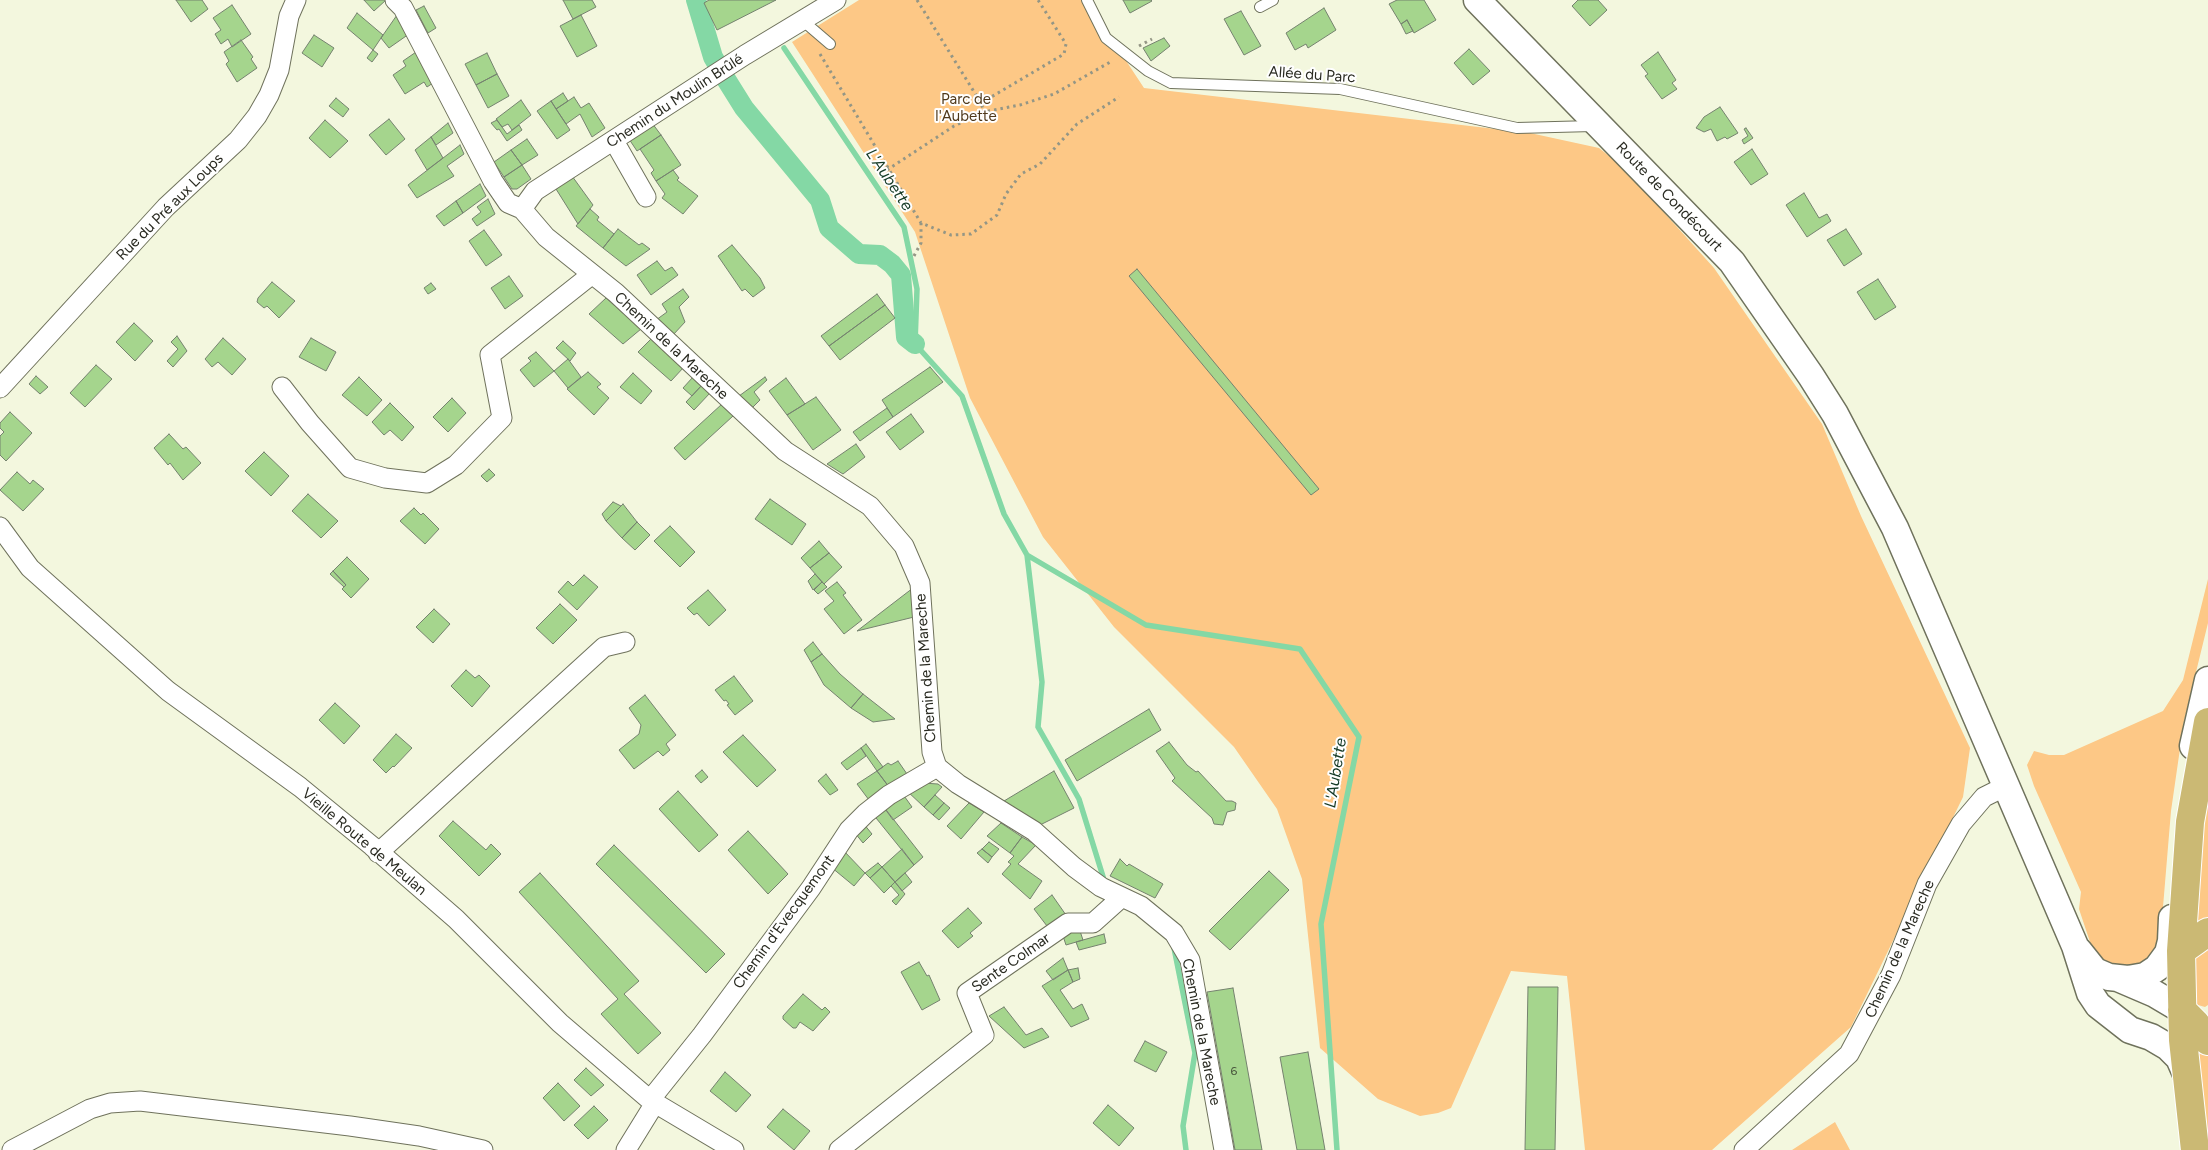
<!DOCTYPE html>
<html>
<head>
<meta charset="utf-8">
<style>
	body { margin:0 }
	canvas { display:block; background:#f3f7de }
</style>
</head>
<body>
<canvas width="2208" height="1150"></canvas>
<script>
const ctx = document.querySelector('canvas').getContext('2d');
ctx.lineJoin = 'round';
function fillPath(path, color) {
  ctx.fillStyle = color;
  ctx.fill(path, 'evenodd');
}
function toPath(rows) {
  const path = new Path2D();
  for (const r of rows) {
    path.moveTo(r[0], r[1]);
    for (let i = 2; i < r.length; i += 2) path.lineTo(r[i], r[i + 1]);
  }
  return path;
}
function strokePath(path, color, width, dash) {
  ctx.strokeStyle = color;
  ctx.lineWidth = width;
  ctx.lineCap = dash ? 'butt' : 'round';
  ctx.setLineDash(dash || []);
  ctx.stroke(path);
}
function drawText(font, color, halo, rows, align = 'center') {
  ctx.font = font + ' Figtree,sans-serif';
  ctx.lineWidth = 4;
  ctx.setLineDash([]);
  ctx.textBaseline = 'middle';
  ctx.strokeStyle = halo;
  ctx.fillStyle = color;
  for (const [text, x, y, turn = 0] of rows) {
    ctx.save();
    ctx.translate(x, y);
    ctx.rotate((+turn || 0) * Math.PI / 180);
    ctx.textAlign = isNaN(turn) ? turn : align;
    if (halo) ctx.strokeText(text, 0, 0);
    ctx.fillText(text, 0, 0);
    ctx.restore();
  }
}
const green = toPath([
	[859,0,1086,0,1144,88,1530,133,1599,148,1623,167,1714,268,1822,424,1861,516,1970,748,1963,797,1851,1027,1712,1150,1585,1150,1567,976,1511,971,1451,1108,1438,1113,1420,1116,1378,1099,1320,1048,1302,879,1277,809,1234,747,1114,627,1043,537,970,398,915,232,792,42],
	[2208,579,2208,623,2184,721,2171,811,2159,955,2129,972,2095,957,2079,909,2081,892,2034,786,2027,765,2034,751,2049,755,2064,755,2163,711,2183,680],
	[2208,763,2208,925,2192,936],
	[2208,939,2208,1005,2205,1007,2198,1005,2192,999,2188,957],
	[2191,1045,2208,1054,2208,1150],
	[1835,1122,1850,1150,1792,1150]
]);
const stream = toPath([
	[784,48,904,227,917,289,915,344,962,396,1004,514,1027,555,1042,682,1038,727,1079,799,1105,883],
	[1027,555,1146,625,1300,649,1359,737,1321,924,1337,1150],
	[1174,948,1195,1053,1183,1126,1186,1150]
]);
const canal = toPath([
	[696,0,713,57,724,76,744,108,820,200,829,228,859,254,880,255,892,264,901,275,906,337,915,344]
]);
const building = toPath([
	[176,0,202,0,208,9,191,22,176,0],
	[364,0,386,0,374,11,364,0],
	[563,0,592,0,596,7,573,19,563,0],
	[709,0,776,0,717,30,704,3,709,0],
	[1123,0,1151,0,1152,1,1130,13,1123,0],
	[1397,0,1424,0,1436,20,1414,33,1407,20,1401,24,1389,4,1397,0],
	[1578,0,1598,0,1607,10,1590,26,1572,6,1578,0],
	[232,5,251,34,232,47,228,39,221,44,215,34,221,30,213,18,232,5],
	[424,6,436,28,428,33,416,10,424,6],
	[1324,8,1336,30,1308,48,1306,44,1295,50,1286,33,1324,8],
	[1241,11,1261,46,1244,55,1224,19,1241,11],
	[357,13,383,35,373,50,347,28,357,13],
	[397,15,409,34,389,48,381,38,397,15],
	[581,15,597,46,577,57,560,26,581,15],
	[1407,20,1413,31,1406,34,1401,24,1407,20],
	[314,35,334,48,322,67,302,53,314,35],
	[1164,38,1170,46,1151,61,1143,48,1164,38],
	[241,40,253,57,251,59,257,68,237,82,226,64,229,61,224,52,241,40],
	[1469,49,1490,71,1473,85,1454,63,1469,49],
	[373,50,378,54,372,62,367,58,373,50],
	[419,50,436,81,427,87,424,82,405,94,393,75,406,66,403,61,419,50],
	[1658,52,1676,80,1672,83,1677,89,1662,99,1645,76,1648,74,1641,65,1658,52],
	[487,53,497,74,476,85,465,64,487,53],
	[497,74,509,96,488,108,476,85,497,74],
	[563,93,568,101,556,109,551,101,563,93],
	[574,97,581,108,589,103,605,128,592,137,580,114,566,124,556,109,574,97],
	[336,98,349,109,343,117,329,106,336,98],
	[521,100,531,115,512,130,508,124,502,127,496,119,521,100],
	[551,101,570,130,557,139,537,111,551,101],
	[1720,107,1738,133,1727,139,1725,137,1717,141,1711,129,1704,132,1696,128,1704,117,1720,107],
	[389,119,405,139,386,155,369,135,389,119],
	[325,120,348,141,330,158,309,138,325,120],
	[497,120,507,134,519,125,522,130,507,141,499,129,497,130,491,123,497,120],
	[448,123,453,133,436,145,431,137,448,123],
	[652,123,661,135,637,151,629,139,652,123],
	[1746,128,1753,138,1744,144,1742,140,1748,136,1744,129,1746,128],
	[661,135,681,165,656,181,651,173,654,170,640,149,661,135],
	[431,137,443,158,427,170,415,150,431,137],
	[527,139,538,155,522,165,511,150,527,139],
	[460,145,464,154,447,166,454,176,417,198,408,185,460,145],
	[1752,149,1768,174,1751,185,1734,162,1752,149],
	[511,150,522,165,504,177,494,162,511,150],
	[522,165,531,179,517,189,512,189,504,177,522,165],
	[673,170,679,178,677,180,698,196,683,214,662,198,665,194,656,181,673,170],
	[572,176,593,205,578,224,556,189,572,176],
	[480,184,486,196,463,213,456,201,480,184],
	[1804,193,1819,218,1827,214,1831,221,1807,237,1786,205,1804,193],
	[488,199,495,214,477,226,472,219,481,212,477,207,488,199],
	[456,201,463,213,444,226,436,216,456,201],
	[590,209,599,217,597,220,614,234,603,248,576,226,590,209],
	[618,229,639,245,642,243,650,249,626,266,603,248,618,229],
	[1846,229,1862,254,1844,266,1827,240,1846,229],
	[484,230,502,255,486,266,469,241,484,230],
	[732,245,760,278,765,288,753,297,745,289,742,291,718,256,732,245],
	[657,261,665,271,672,267,678,275,651,295,637,275,657,261],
	[1137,269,1319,489,1311,495,1129,276,1137,269],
	[509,276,523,296,505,309,491,288,509,276],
	[1878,279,1896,307,1875,320,1857,292,1878,279],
	[272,282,295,301,279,318,267,306,264,308,257,302,258,298,272,282],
	[431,283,436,289,428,294,424,288,431,283],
	[683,289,689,297,679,307,685,322,673,335,656,320,667,312,662,304,683,289],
	[877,294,885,305,829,346,821,336,877,294],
	[606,298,641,329,623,344,589,314,606,298],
	[885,305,895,318,840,360,829,346,885,305],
	[134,323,153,341,135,361,116,342,134,323],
	[177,336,187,351,173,367,167,361,178,349,171,342,177,336],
	[653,337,684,367,671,381,638,352,653,337],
	[223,338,246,359,232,375,218,362,212,367,205,359,223,338],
	[311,338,336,352,326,371,299,357,311,338],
	[563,341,576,353,570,361,556,348,563,341],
	[536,352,554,371,534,387,520,370,531,361,528,358,536,352],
	[568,359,581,377,568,388,554,371,568,359],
	[96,365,112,379,85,407,70,393,96,365],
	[930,367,943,382,893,417,882,400,930,367],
	[588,372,601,384,597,387,609,398,594,415,567,389,588,372],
	[633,373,652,391,641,404,620,387,633,373],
	[36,376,48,387,40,394,29,384,36,376],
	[359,377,382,400,367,416,342,395,359,377],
	[693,377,702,385,692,396,683,388,693,377],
	[765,377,767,380,754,392,760,400,752,408,739,396,765,377],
	[786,378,805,404,787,415,769,391,786,378],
	[702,385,710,393,694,410,686,402,702,385],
	[816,397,841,430,813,450,787,415,816,397],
	[452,398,466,413,448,432,433,417,452,398],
	[390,403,414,427,402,441,390,430,384,435,372,422,390,403],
	[722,404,733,416,685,460,674,448,722,404],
	[887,408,893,417,860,441,853,432,887,408],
	[10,412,32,433,6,461,0,455,0,436,4,432,0,428,0,423,10,412],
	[911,414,924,432,900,450,886,432,911,414],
	[169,434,183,449,186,447,201,463,183,480,170,463,168,465,154,448,169,434],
	[856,444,865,457,843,474,827,464,856,444],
	[264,452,289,476,271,496,245,471,264,452],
	[489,469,495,475,487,482,481,476,489,469],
	[17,472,30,484,33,480,44,489,23,511,0,490,17,472],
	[308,494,338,521,321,538,292,511,308,494],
	[770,499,806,524,792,545,755,519,770,499],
	[613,502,621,506,606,521,602,514,613,502],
	[623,504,637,522,622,538,606,521,623,504],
	[414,508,421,515,423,513,439,529,425,544,400,521,414,508],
	[637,522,650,535,635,550,622,538,637,522],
	[670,526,695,552,680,567,654,541,670,526],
	[819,541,829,553,810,568,801,558,819,541],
	[829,553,842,567,824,584,810,568,829,553],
	[347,557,369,579,351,598,342,589,346,585,333,571,347,557],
	[333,571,346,585,344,587,330,574,333,571],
	[815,574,822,582,813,590,808,581,815,574],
	[584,575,598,587,577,610,558,592,568,581,573,586,584,575],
	[822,582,827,587,818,594,814,590,822,582],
	[837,582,846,593,843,595,862,620,844,634,824,609,834,601,825,591,837,582],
	[913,588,914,617,857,631,913,588],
	[708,590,726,610,709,626,697,613,694,615,687,608,708,590],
	[560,604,577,620,553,644,536,628,560,604],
	[434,609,450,624,433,643,416,627,434,609],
	[813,642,822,654,811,662,804,650,813,642],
	[822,654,840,674,863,694,851,708,824,685,811,662,822,654],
	[466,670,475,678,479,675,490,686,472,707,451,686,466,670],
	[734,676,753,701,735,715,727,705,729,704,726,700,724,701,715,690,734,676],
	[863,694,895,719,873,722,851,708,863,694],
	[645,695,676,735,666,744,670,750,663,756,658,751,634,769,619,750,639,734,641,725,629,708,645,695],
	[335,703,360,726,344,744,319,720,335,703],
	[1149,709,1161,730,1077,781,1065,760,1149,709],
	[396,734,412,748,394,767,393,766,386,773,373,760,396,734],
	[743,735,776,770,757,787,723,752,743,735],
	[1169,742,1187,765,1196,772,1198,771,1226,801,1232,801,1236,803,1235,810,1227,812,1223,825,1214,824,1212,818,1172,781,1175,778,1156,751,1169,742],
	[866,744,883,767,877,771,861,748,866,744],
	[861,748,866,756,847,770,841,763,861,748],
	[898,761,907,774,889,787,877,771,888,763,891,765,898,761],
	[702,770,708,777,701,783,695,776,702,770],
	[877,771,889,787,869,800,857,784,877,771],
	[1054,771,1074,808,1040,825,1004,801,1054,771],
	[826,774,838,790,830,795,818,781,826,774],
	[923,783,938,784,942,787,924,807,906,790,923,783],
	[678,791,718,835,699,852,659,809,678,791],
	[902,793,912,807,893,820,883,806,902,793],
	[935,795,944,803,933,815,924,807,935,795],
	[944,803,950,808,939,820,933,815,944,803],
	[969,803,984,812,961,839,947,826,969,803],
	[883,806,923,857,914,865,872,813,883,806],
	[453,821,486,850,491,844,501,854,479,876,439,836,453,821],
	[863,823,872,834,863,843,855,833,863,823],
	[1001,823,1022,837,1010,853,987,836,1001,823],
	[748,831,788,874,768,894,728,850,748,831],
	[1022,837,1036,845,1018,864,1042,881,1030,899,1002,874,1011,864,1008,862,1014,856,1010,853,1022,837],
	[989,842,999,849,992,857,982,849,989,842],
	[614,845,725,954,706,973,596,864,614,845],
	[902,849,914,865,895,882,882,867,902,849],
	[982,849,992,857,988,863,977,853,982,849],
	[843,850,865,873,854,886,831,867,843,850],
	[1120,859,1127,866,1129,864,1163,884,1155,898,1110,876,1120,859],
	[878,863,882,867,870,878,865,873,878,863],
	[882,867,895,882,884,893,870,878,882,867],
	[1269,871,1289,890,1230,950,1209,931,1269,871],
	[540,873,639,981,624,994,661,1033,638,1054,601,1014,618,999,519,892,540,873],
	[905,873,912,882,902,891,895,882,905,873],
	[895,882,905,894,896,905,892,901,899,895,891,886,895,882],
	[1052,895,1066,915,1047,926,1034,909,1052,895],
	[968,908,982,923,970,933,973,936,958,948,942,931,968,908],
	[1078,925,1083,940,1066,945,1061,930,1078,925],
	[1104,934,1106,943,1079,950,1076,942,1104,934],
	[1063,958,1068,970,1053,980,1046,971,1063,958],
	[919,962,927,976,929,975,940,1000,922,1010,901,972,919,962],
	[1078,968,1080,979,1073,982,1068,970,1078,968],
	[1068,970,1073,982,1060,990,1073,1009,1082,1004,1089,1019,1071,1027,1042,986,1068,970],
	[1528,987,1558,987,1555,1150,1525,1150,1528,987],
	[1233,988,1262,1150,1235,1150,1207,992,1233,988],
	[803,994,822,1010,825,1007,830,1012,813,1031,800,1022,796,1028,793,1028,783,1019,783,1016,803,994],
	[1004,1007,1026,1035,1042,1028,1049,1037,1024,1048,989,1016,1004,1007],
	[1145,1041,1167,1052,1156,1072,1134,1061,1145,1041],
	[1308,1052,1325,1150,1297,1150,1280,1057,1308,1052],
	[586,1068,604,1085,591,1096,574,1080,586,1068],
	[725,1072,751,1095,736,1112,710,1091,725,1072],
	[558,1083,580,1106,564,1121,543,1098,558,1083],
	[1108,1105,1134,1128,1119,1146,1093,1123,1108,1105],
	[594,1106,608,1120,588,1139,574,1125,594,1106],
	[783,1109,810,1131,794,1150,767,1127,783,1109]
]);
const path = toPath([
	[917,0,981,103,984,112],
	[1139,46,1152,39],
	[820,54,921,223,951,235,971,234,997,215,1006,194,1021,174,1040,164,1077,124,1119,97],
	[981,103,1064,54,1066,44,1038,0],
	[887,170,954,126,984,112,1020,105,1054,94,1112,61],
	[914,256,921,243,921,223]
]);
const lane = toPath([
	[1087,0,1106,38,1148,71,1171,83,1340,89,1517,128,1593,126],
	[1260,7,1273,0],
	[802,20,830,44]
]);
const street = toPath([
	[395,0,403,8,493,181,508,203,522,209,546,237,616,293,785,451,870,506,904,546,920,583,932,752,937,767,958,784,1034,831,1074,867,1101,887,1141,906,1174,933,1190,960,1224,1150],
	[614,141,646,197],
	[522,209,535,191,745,55,836,0],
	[282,387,310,423,350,468,385,478,427,483,456,465,502,418,490,355,591,275],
	[0,388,166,207,238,140,257,116,269,95,279,70,289,16,296,0],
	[0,527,30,568,168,691,300,787,372,846,456,919,560,1023,650,1100,734,1150],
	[378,853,604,647,625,642],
	[650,1100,702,1035,811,888,849,830,866,813,889,795,937,767],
	[12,1150,90,1109,110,1103,140,1101,350,1126,419,1136,483,1150],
	[626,1150,655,1103],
	[839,1150,984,1035,967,993,1068,923,1093,923,1122,897],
	[1744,1150,1849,1054,1891,975,1927,884,1961,824,1984,797,2006,786]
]);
const secondary = toPath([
	[1477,0,1732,262,1811,376,1835,414,1895,528,2075,946,2090,993,2098,1005,2130,1030,2151,1037,2168,1047,2179,1058,2186,1074],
	[2193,746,2208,680],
	[2079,951,2095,971,2109,977,2128,979,2145,976,2157,968,2168,953,2171,941,2172,918],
	[2120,979,2155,994,2182,1010]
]);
const primary = toPath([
	[2181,951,2208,932],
	[2182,1010,2196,1024,2208,1041],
	[2195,1150,2183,1040,2181,951,2190,822,2208,722]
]);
const numberNames = [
	["6",1234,1071]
];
const streetNames = [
	["Allée du Parc",1312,75,4],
	["Chemin du Moulin Brûlé",675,101,-33],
	["Route de Condécourt",1669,197,46],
	["Rue du Pré aux Loups",170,207,-45],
	["Chemin de la Mareche",671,346,43],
	["Chemin de la Mareche",926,668,-94],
	["Vieille Route de Meulan",364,842,40],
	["Chemin d'Evecquemont",784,922,-54],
	["Chemin de la Mareche",1900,949,-66],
	["Sente Colmar",1011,963,-35],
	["Chemin de la Mareche",1201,1032,79]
];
const parkNames = [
	["Parc de",966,100],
	["l'Aubette",966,117]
];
const waterNames = [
	["L'Aubette",889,180,56],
	["L'Aubette",1336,773,-81]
];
fillPath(green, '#fdc886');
strokePath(stream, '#84d8a5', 5.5);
strokePath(canal, '#84d8a5', 20);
fillPath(building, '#a5d58d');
strokePath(building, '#75826f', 1);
strokePath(lane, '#6f725c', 12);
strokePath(street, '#6f725c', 21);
strokePath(secondary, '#6f725c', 29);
strokePath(primary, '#fff', 30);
strokePath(path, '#949685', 3, [2.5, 4]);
strokePath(lane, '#fff', 10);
strokePath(street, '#fff', 19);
strokePath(secondary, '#fff', 26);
strokePath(primary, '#cbb974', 28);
drawText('12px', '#48553c', null, numberNames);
drawText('15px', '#292a21', '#fff', streetNames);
drawText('15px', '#50391b', '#fff', parkNames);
drawText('italic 16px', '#143925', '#fff', waterNames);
</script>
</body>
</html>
